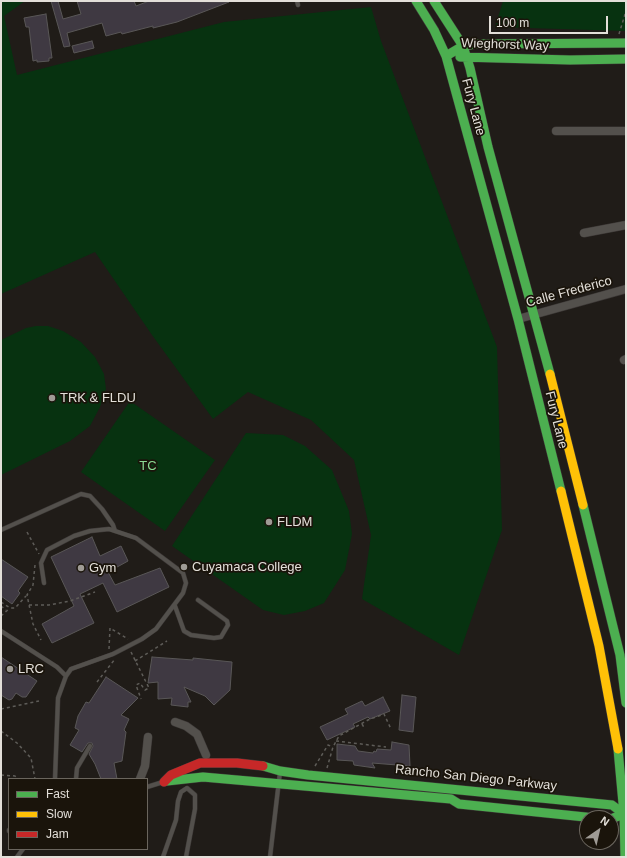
<!DOCTYPE html>
<html>
<head>
<meta charset="utf-8">
<style>
	body { margin:0 }
	#map { position:relative; width:627px; height:858px; overflow:hidden; background:#201c18; font-family:Helvetica,sans-serif }
	canvas { display:block }
	.frame { position:absolute; inset:0; border:2px solid #e3dfd9; pointer-events:none }
	.legend { position:absolute; left:8px; top:778px; width:140px; height:72px; box-sizing:border-box; background:#1a140b; border:1px solid #6a655d; margin:0; padding:5px 7px; list-style:none; font-size:12px; color:#e3dfd9 }
	.legend li { display:flex; align-items:center; gap:8px; height:20px }
	.legend b { width:20px; border:1px solid #6a655d }
	.north { position:absolute; left:579px; top:810px; width:40px; height:40px; box-sizing:border-box; background:#1a140b; border:1px solid #6a655d; border-radius:50%; rotate:34deg; font-size:11px; font-weight:700; line-height:16px; text-align:center; color:#e3dfd9 }
	.north::after { content:''; display:block; margin:auto; width:14px; height:18px; background:#9f9b95; clip-path:polygon(50% 0,100% 100%,50% 72%,0 100%) }
	.scale { position:absolute; left:489px; top:16px; width:119px; height:18px; box-sizing:border-box; border:2px solid #e3dfd9; border-top:0; padding-left:5px; font-size:12px; line-height:14px; white-space:nowrap; color:#e3dfd9; -webkit-text-stroke:3px #1a140b; paint-order:stroke }
</style>
</head>
<body>
<div id="map">
<canvas width="627" height="858"></canvas>
<div class="frame"></div>
<ul class="legend">
<li><b style="height:5px;background:#4caf50"></b>Fast</li>
<li><b style="height:5px;background:#ffc107"></b>Slow</li>
<li><b style="height:5px;background:#c62828"></b>Jam</li>
</ul>
<div class="north">N</div>
<div class="scale">100 m</div>
</div>
<script>
const ctx = document.querySelector('canvas').getContext('2d');
ctx.lineJoin = 'round';
function fillPath(path, color) {
  ctx.fillStyle = color;
  ctx.fill(path, 'evenodd');
}
function toPath(rows) {
  const path = new Path2D();
  for (const r of rows) {
    path.moveTo(r[0], r[1]);
    for (let i = 2; i < r.length; i += 2) path.lineTo(r[i], r[i + 1]);
  }
  return path;
}
function strokePath(path, color, width, dash) {
  ctx.strokeStyle = color;
  ctx.lineWidth = width;
  ctx.lineCap = dash ? 'butt' : 'round';
  ctx.setLineDash(dash || []);
  ctx.stroke(path);
}
function drawText(font, color, halo, rows, align = 'center') {
  ctx.font = font + ' Helvetica,sans-serif';
  ctx.lineWidth = 3.5;
  ctx.setLineDash([]);
  ctx.textBaseline = 'middle';
  ctx.strokeStyle = halo;
  ctx.fillStyle = color;
  for (const [text, x, y, turn = 0] of rows) {
    ctx.save();
    ctx.translate(x, y);
    ctx.rotate((+turn || 0) * Math.PI / 180);
    ctx.textAlign = isNaN(turn) ? turn : align;
    if (halo) ctx.strokeText(text, 0, 0);
    ctx.fillText(text, 0, 0);
    ctx.restore();
  }
}
const green = toPath([
	[1,1,25,1,4,16,17,75,224,22,371,7,381,41,497,347,502,530,459,655,362,599,371,535,354,460,311,420,248,392,213,419,152,335,95,252,1,294],
	[503,1,626,1,626,31,495,27],
	[36,326,48,326,63,331,81,342,95,357,104,374,106,389,100,407,90,426,70,441,1,475,1,340,26,328],
	[130,401,215,460,165,531,81,472],
	[246,433,283,435,305,446,332,470,349,511,352,534,345,570,324,603,305,611,284,615,263,610,172,546]
]);
const building = toPath([
	[51,1,58,1,63,19,81,14,77,1,134,1,136,6,149,1,229,2,177,22,153,28,153,26,122,34,121,32,106,36,102,23,67,33,70,46,64,47,51,1],
	[46,14,52,58,49,58,49,61,37,62,37,60,33,61,29,27,26,27,24,18,46,14],
	[92,41,94,48,74,53,72,46,92,41],
	[92,537,100,556,121,546,128,561,108,572,115,585,160,568,169,587,117,612,103,583,80,594,94,623,52,643,42,624,74,606,51,557,92,537],
	[1,559,28,577,18,591,20,593,12,604,1,596,1,559],
	[1,657,37,681,26,697,22,697,16,693,12,699,9,700,1,695,1,657],
	[152,657,193,660,193,658,232,662,230,690,214,705,205,696,184,687,191,702,188,702,188,707,171,705,172,698,158,699,158,682,148,683,152,657],
	[106,677,138,698,121,715,129,719,124,730,126,732,122,761,114,763,117,779,101,779,95,764,89,754,93,746,92,743,88,743,82,752,70,745,79,730,75,728,78,716,86,702,89,703,106,677],
	[402,695,416,697,413,732,399,730,402,695],
	[383,697,390,711,370,719,368,717,353,724,355,727,327,740,320,727,348,714,345,709,362,701,365,706,383,697],
	[392,742,409,745,410,766,372,763,375,768,354,765,353,761,337,760,337,744,355,746,358,751,373,753,374,751,376,752,377,749,391,750,392,742]
]);
const path = toPath([
	[619,34,626,11],
	[27,532,39,554],
	[35,565,33,585,27,595,33,624,41,640],
	[1,602,10,608,15,608,26,596],
	[29,605,49,605,70,601,95,592],
	[1,606,6,610],
	[1,616,10,608],
	[109,649,110,628,128,639],
	[131,652,149,688,145,690,140,683,136,685,141,699],
	[135,661,167,641],
	[97,682,115,659],
	[1,709,39,701],
	[362,724,365,729],
	[1,731,17,743,31,758,35,779],
	[336,741,386,747],
	[315,766,328,745,333,747],
	[327,768,333,747,339,736,368,720,384,714,391,729],
	[1,775,15,776,18,779]
]);
const lane = toPath([
	[297,1,298,5],
	[1,530,81,494,90,496,102,509,113,525,115,531],
	[44,583,41,563,47,550,74,536,90,531,109,529,136,538,183,573,186,583,183,593,156,629,142,639,113,654,71,669,66,676,58,698,55,779],
	[175,606,184,631,191,635,214,638,221,637,228,625,227,621,198,600],
	[1,631,57,667,66,676],
	[76,779,77,768,90,746],
	[147,787,163,782],
	[9,831,9,830],
	[17,857,23,849],
	[163,857,176,820,178,801,181,792,187,788,195,795,195,809,186,857],
	[270,857,280,772]
]);
const street = toPath([
	[556,131,626,131],
	[584,233,626,225],
	[518,319,626,289],
	[624,360,626,359],
	[175,722,186,726,197,734,206,755],
	[140,779,145,766,148,737]
]);
const fast = toPath([
	[416,1,434,30,446,56,518,319,561,491],
	[434,1,463,46,470,68,488,147,550,374],
	[446,56,463,46,475,44,626,43],
	[460,57,570,60,626,59],
	[583,505,620,655,626,703],
	[618,749,624,814,625,857],
	[263,766,280,771,308,775,612,805,624,814],
	[167,781,203,777,451,799,459,804,595,818],
	[611,819,626,813]
]);
const slow = toPath([
	[550,374,583,505],
	[561,491,599,646,618,749]
]);
const jam = toPath([
	[164,782,171,775,200,763,237,763,263,766]
]);
const markers = [
	[52,398,4,"#9f9b95"],
	[269,522,4,"#9f9b95"],
	[184,567,4,"#9f9b95"],
	[81,568,4,"#9f9b95"],
	[10,669,4,"#9f9b95"]
];
const streetNames = [
	["Wieghorst Way",505,45,2],
	["Fury Lane",473,107,75],
	["Calle Frederico",569,292,-15],
	["Fury Lane",556,420,76],
	["Rancho San Diego Parkway",476,778,6]
];
const poiNames = [
	["TRK & FLDU",60,398],
	["FLDM",277,522],
	["Cuyamaca College",192,567],
	["Gym",89,568],
	["LRC",18,669]
];
const parkNames = [
	["TC",148,466]
];
fillPath(green, '#073210');
fillPath(building, '#3f3942');
strokePath(building, '#595757', 1);
strokePath(lane, '#3d3937', 5);
strokePath(street, '#3d3937', 9);
strokePath(fast, '#3d3937', 10);
strokePath(slow, '#3d3937', 10);
strokePath(jam, '#3d3937', 10);
strokePath(path, '#5e5c58', 1.5, [3, 3]);
strokePath(lane, '#53504c', 4);
strokePath(street, '#53504c', 8);
strokePath(fast, '#4caf50', 9);
strokePath(slow, '#ffc107', 9);
strokePath(jam, '#c62828', 9);
for (const [x, y, r, color] of markers) {
  const dot = new Path2D();
  dot.arc(x, y, r, 0, 2 * Math.PI);
  ctx.fillStyle = color;
  ctx.fill(dot);
  strokePath(dot, '#1a140b', 1.5);
}
drawText('13px', '#e3dfd9', '#1a140b', streetNames);
drawText('13px', '#e3dfd9', '#1a140b', poiNames, 'left');
drawText('13px', '#8ad992', '#1a140b', parkNames);
</script>
</body>
</html>
